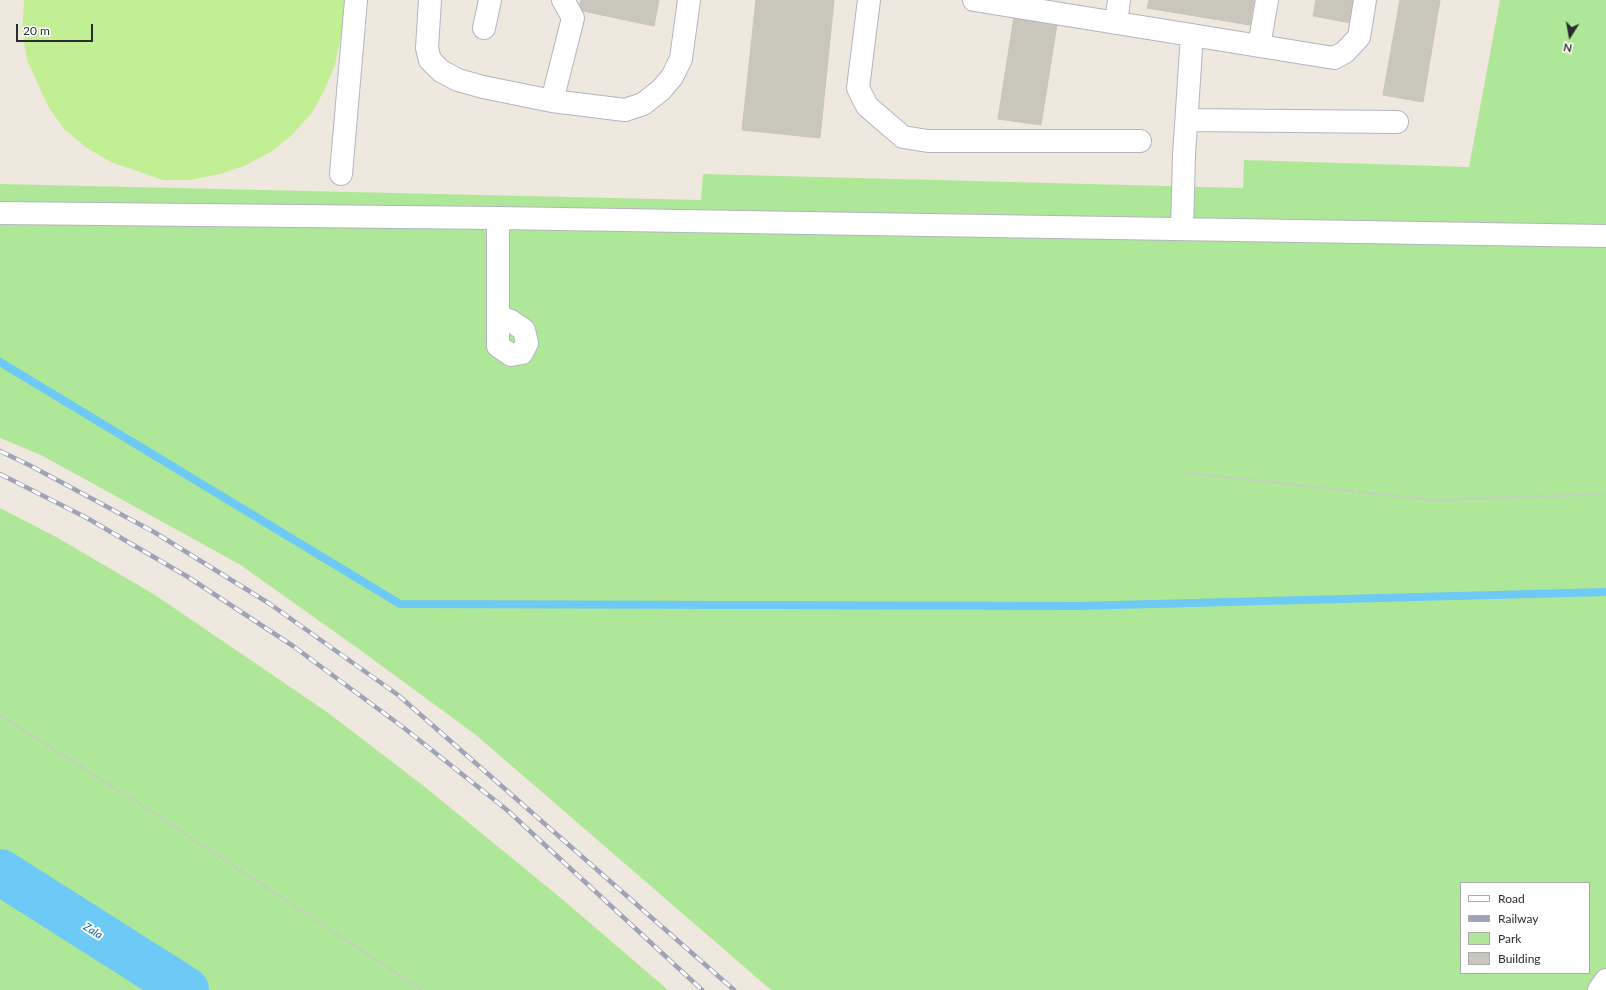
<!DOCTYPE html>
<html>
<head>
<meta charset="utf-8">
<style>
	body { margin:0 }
	#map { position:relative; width:1606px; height:990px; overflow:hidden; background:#eee8de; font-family:Lato,sans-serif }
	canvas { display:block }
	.legend { position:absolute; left:1460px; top:882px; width:130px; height:92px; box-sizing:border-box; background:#fff; border:1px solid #ababab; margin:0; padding:5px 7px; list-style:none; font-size:12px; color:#2c2c2c }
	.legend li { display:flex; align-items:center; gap:8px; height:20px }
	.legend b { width:20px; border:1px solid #ababab }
	.north { position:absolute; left:1550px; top:16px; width:40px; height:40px; -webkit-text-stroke:3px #fff; paint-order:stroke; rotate:191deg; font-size:11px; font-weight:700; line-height:16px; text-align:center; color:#2c2c2c }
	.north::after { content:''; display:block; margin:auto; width:14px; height:18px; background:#2c2c2c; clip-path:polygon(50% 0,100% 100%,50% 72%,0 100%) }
	.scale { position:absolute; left:16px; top:24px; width:77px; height:18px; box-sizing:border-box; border:2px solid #2c2c2c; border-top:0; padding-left:5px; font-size:12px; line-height:14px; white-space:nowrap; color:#2c2c2c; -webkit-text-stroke:3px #fff; paint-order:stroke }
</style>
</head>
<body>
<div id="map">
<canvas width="1606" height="990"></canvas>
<ul class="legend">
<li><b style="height:5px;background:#fff"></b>Road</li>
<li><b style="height:5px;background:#a0a2b7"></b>Railway</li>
<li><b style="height:11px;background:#afe798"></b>Park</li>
<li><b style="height:11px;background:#c9c6bc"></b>Building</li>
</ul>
<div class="north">N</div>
<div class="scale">20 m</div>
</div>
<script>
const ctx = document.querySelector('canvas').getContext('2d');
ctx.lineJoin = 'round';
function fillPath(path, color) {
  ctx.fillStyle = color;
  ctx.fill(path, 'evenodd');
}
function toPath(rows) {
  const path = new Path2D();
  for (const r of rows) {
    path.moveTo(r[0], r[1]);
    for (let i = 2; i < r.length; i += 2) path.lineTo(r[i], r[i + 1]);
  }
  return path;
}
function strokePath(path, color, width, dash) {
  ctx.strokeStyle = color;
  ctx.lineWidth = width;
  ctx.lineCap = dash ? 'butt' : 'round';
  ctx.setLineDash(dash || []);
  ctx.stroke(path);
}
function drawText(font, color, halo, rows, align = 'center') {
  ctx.font = font + ' Lato,sans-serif';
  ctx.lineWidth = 4;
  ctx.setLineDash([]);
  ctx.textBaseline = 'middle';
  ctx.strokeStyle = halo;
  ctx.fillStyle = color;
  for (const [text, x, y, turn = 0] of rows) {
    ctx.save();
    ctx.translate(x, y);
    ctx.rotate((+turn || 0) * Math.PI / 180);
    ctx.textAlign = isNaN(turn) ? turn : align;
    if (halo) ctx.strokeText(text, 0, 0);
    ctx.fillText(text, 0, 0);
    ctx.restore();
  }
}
const green = toPath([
	[1500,0,1606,0,1606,990,771,990,476,735,356,647,239,564,41,455,0,438,0,184,701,200,703,174,1243,188,1244,160,1469,167],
	[1461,883,1589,883,1589,973,1461,973],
	[0,508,58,538,155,595,327,712,425,787,562,899,668,990,0,990]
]);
const pitch = toPath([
	[24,0,344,0,342,30,335,65,324,91,311,114,291,136,271,152,244,166,220,174,190,180,163,180,111,162,87,148,65,130,49,108,27,60,22,31]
]);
const stream = toPath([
	[0,362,400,604,1078,606,1606,592]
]);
const river = toPath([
	[0,872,186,990]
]);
const building = toPath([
	[581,0,659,0,654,26,578,10,581,0],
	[756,0,834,0,820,138,742,130,756,0],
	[1149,0,1254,0,1250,25,1147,8,1149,0],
	[1316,0,1356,0,1351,23,1313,16,1316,0],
	[1400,0,1440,0,1423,102,1383,95,1400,0],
	[1014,17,1057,24,1041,125,998,119,1014,17]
]);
const path = toPath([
	[1188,473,1433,500,1606,494],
	[0,715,161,818,422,990]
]);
const minor = toPath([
	[430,0,427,48,430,60,441,71,458,80,483,87,552,101,625,110,643,104,661,90,672,77,681,59,689,0],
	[869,0,858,88,867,106,903,137,928,141,1140,141],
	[974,0,1334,58,1345,52,1359,37,1365,0],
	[1116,23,1119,0],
	[484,28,490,0],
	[1259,46,1267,0],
	[552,101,573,18,563,0],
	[1187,120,1397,122],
	[341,174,356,0],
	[0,213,498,218,1606,236],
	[1182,229,1184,155,1192,35],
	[498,316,511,321,524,330,527,343,522,353,511,355,498,346,498,218],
	[1599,990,1606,980]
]);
const rail = toPath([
	[0,451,31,466,154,532,270,604,398,695,734,990],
	[0,474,87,518,188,577,293,646,404,728,507,810,702,990]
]);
const waterNames = [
	["Zala",93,931,32]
];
fillPath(green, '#afe798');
fillPath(pitch, '#c3ef94');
strokePath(stream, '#6dc9f5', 8);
strokePath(river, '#6dc9f5', 46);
fillPath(building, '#c9c6bc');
strokePath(building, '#cac4b7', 1);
strokePath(minor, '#b2b4c0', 24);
strokePath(path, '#c8c8c8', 2.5, [3, 2]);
strokePath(minor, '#fff', 22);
strokePath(rail, '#a0a2b7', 4.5);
strokePath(rail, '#fff', 3, [9]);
drawText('italic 11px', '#0767a6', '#fff', waterNames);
</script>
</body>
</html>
